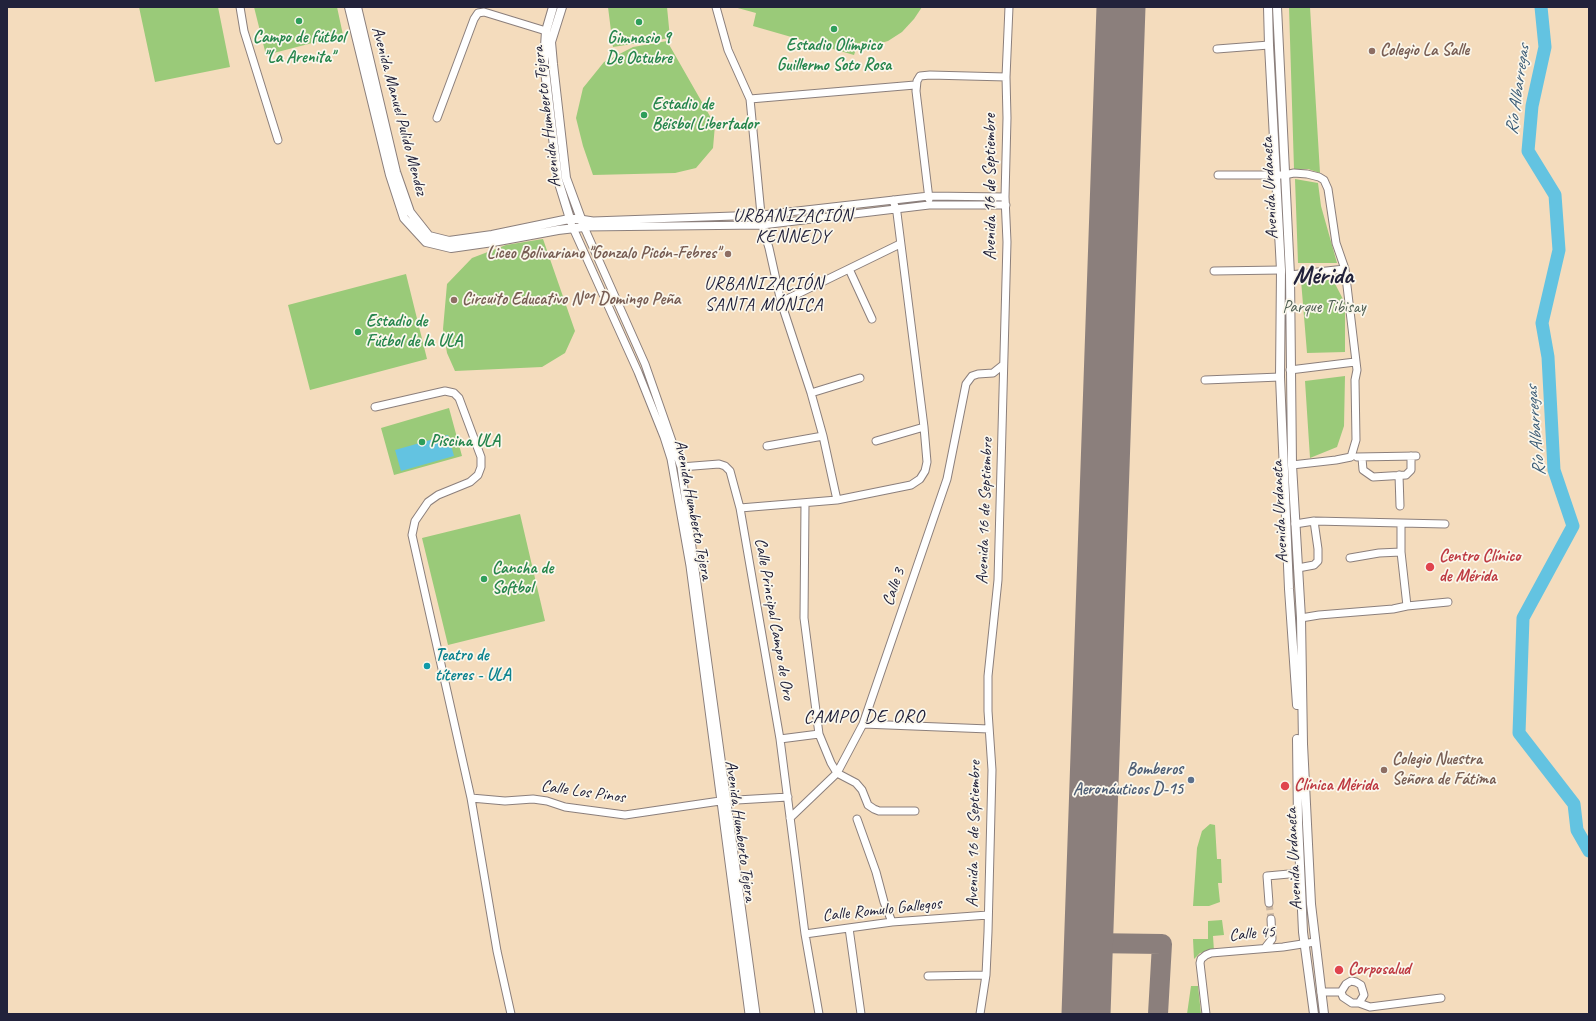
<!DOCTYPE html>
<html>
<head>
<meta charset="utf-8">
<style>
	body { margin:0 }
	#map { position:relative; width:1596px; height:1021px; overflow:hidden; background:#f4dcbd; font-family:Caveat,sans-serif }
	canvas { display:block }
	.frame { position:absolute; inset:0; border:8px solid #22223b; pointer-events:none }
</style>
</head>
<body>
<div id="map">
<canvas width="1596" height="1021"></canvas>
<div class="frame"></div>
</div>
<script>
const ctx = document.querySelector('canvas').getContext('2d');
ctx.lineJoin = 'round';
function fillPath(path, color) {
  ctx.fillStyle = color;
  ctx.fill(path, 'evenodd');
}
function toPath(rows) {
  const path = new Path2D();
  for (const r of rows) {
    path.moveTo(r[0], r[1]);
    for (let i = 2; i < r.length; i += 2) path.lineTo(r[i], r[i + 1]);
  }
  return path;
}
function strokePath(path, color, width, dash) {
  ctx.strokeStyle = color;
  ctx.lineWidth = width;
  ctx.lineCap = dash ? 'butt' : 'round';
  ctx.setLineDash(dash || []);
  ctx.stroke(path);
}
function drawText(font, color, halo, rows, align = 'center') {
  ctx.font = font + ' Caveat,sans-serif';
  ctx.lineWidth = 3.5;
  ctx.setLineDash([]);
  ctx.textBaseline = 'middle';
  ctx.strokeStyle = halo;
  ctx.fillStyle = color;
  for (const [text, x, y, turn = 0] of rows) {
    ctx.save();
    ctx.translate(x, y);
    ctx.rotate((+turn || 0) * Math.PI / 180);
    ctx.textAlign = isNaN(turn) ? turn : align;
    if (halo) ctx.strokeText(text, 0, 0);
    ctx.fillText(text, 0, 0);
    ctx.restore();
  }
}
const green = toPath([
	[139,7,218,7,230,67,155,82],
	[254,7,337,7,343,35,266,55],
	[608,7,667,7,670,38,613,47],
	[734,7,922,7,914,19,902,32,888,41,874,45,858,43,854,55,753,26,756,13],
	[1289,7,1310,7,1320,173,1308,169,1294,169],
	[667,41,715,125,713,148,696,168,675,173,593,175,583,146,576,118,583,88,604,62,633,47],
	[1295,179,1318,183,1321,206,1337,263,1298,263],
	[543,239,575,331,565,353,542,367,455,371,447,353,443,329,447,284,472,258,506,245],
	[406,274,427,359,310,390,288,305],
	[1301,280,1333,280,1345,303,1345,352,1307,353],
	[1345,376,1344,426,1337,447,1310,458,1305,381],
	[449,408,462,456,394,475,381,428],
	[520,514,545,621,448,645,422,538],
	[1210,824,1215,825,1217,859,1221,859,1222,883,1218,883,1220,902,1209,906,1193,906,1197,848,1202,831],
	[1222,920,1224,935,1213,936,1214,951,1200,953,1194,959,1193,939,1208,939,1208,921],
	[1191,986,1198,986,1201,1014,1187,1014]
]);
const water = toPath([
	[448,435,454,456,401,471,395,450]
]);
const river = toPath([
	[1541,7,1545,47,1532,106,1528,151,1555,195,1559,250,1542,323,1548,357,1554,470,1573,526,1523,618,1519,733,1574,804,1577,830,1589,851]
]);
const taxiway = toPath([
	[1089,943,1162,944,1158,1014]
]);
const runway = toPath([
	[1086,1014,1121,7]
]);
const minorTunnel = toPath([
	[1269,903,1271,919]
]);
const minor = toPath([
	[240,7,244,31,278,140],
	[716,7,728,50,750,99,762,225,769,248,781,302,811,393,823,436,837,500],
	[1217,49,1269,45],
	[750,99,915,85],
	[437,118,474,19,478,13,484,12,546,31],
	[1218,175,1284,175,1294,173,1307,174,1319,177,1324,180,1328,189,1336,243,1345,269,1357,370,1355,380,1356,440,1351,457,1336,460,1292,465],
	[929,199,916,91,917,81,920,76,930,75,1006,77],
	[580,219,593,221,762,215,929,196,1005,197],
	[573,228,638,372,664,437,671,459,690,566,749,1014],
	[849,269,872,319],
	[1214,271,1281,270],
	[1290,275,1345,269],
	[781,302,900,244],
	[1290,370,1355,362],
	[1205,380,1280,377],
	[811,393,860,378],
	[375,407,445,391,454,393,459,398,481,457,481,467,478,475,470,482,438,495,428,502,415,521,412,535,471,798,497,951,511,1014],
	[876,441,924,427],
	[767,446,823,436],
	[1357,457,1416,456],
	[1362,458,1363,470,1373,477,1406,475,1411,470,1411,456],
	[681,467,719,464,725,466,730,471,740,508,780,739,805,934,819,1014],
	[1399,475,1400,506],
	[805,504,804,618,819,734,831,763,837,773,856,783,862,790,868,805,874,809,879,811,915,811],
	[740,508,837,500,911,485,920,479,925,471,927,462,924,427,897,213,893,200],
	[1401,523,1401,552,1407,606],
	[1295,524,1314,521,1445,524],
	[1350,558,1379,553,1401,552],
	[1298,568,1314,565,1318,561,1318,549,1314,521],
	[1301,618,1319,615,1393,609,1407,606,1448,602],
	[863,724,989,729],
	[780,739,819,734],
	[471,798,505,801,533,799,547,801,565,807,625,815,720,801,788,797],
	[790,818,837,773,863,724,947,479,966,384,972,376,978,374,993,373,1003,365],
	[857,819,876,872,884,902,892,922],
	[1269,903,1267,876,1300,873],
	[849,928,861,1014],
	[805,934,892,922,988,915],
	[1265,948,1272,939,1271,919],
	[928,976,986,975],
	[1321,992,1341,992,1346,984,1351,981,1356,982,1361,985,1364,995,1359,1003],
	[1341,992,1343,997,1352,1003,1359,1003,1370,1007,1441,998],
	[756,1014,681,467,645,364,584,227,762,225,929,205,1006,205],
	[980,1014,986,975,988,932,992,770,988,711,988,676,998,580,1007,242,1005,197,1007,118,1006,77,1009,7],
	[1206,1014,1200,963,1201,959,1206,955,1211,953,1283,947,1315,942]
]);
const tertiary = toPath([
	[349,7,390,175,404,218,426,242,451,248,493,242,558,230,584,227,566,178,553,64,551,42,562,7],
	[357,7,396,172,410,212,429,236,449,241,492,235,569,219,580,219],
	[553,7,546,31,544,62,558,180,571,222],
	[1268,7,1269,45,1281,270,1280,377,1289,589,1297,705],
	[1277,7,1290,275,1292,465,1301,618,1303,744,1311,904,1324,1014],
	[1297,739,1298,822,1303,932,1314,1014]
]);
const markers = [
	[299,21,4,"#2e9e5b"],
	[639,22,4,"#2e9e5b"],
	[834,29,4,"#2e9e5b"],
	[1372,51,4,"#8d6e63"],
	[644,115,4,"#2e9e5b"],
	[728,254,4,"#8d6e63"],
	[454,300,4,"#8d6e63"],
	[358,332,4,"#2e9e5b"],
	[422,442,4,"#2e9e5b"],
	[1430,567,5,"#e0444e"],
	[484,579,4,"#2e9e5b"],
	[427,666,4,"#0f9aa8"],
	[1384,770,4,"#8d6e63"],
	[1191,780,4,"#5c6f8a"],
	[1285,786,5,"#e0444e"],
	[1339,970,5,"#e0444e"]
];
const leisureNames = [
	["Campo de fútbol",299,38,"center"],
	["\"La Arenita\"",299,58,"center"],
	["Gimnasio 9",639,39,"center"],
	["De Octubre",639,59,"center"],
	["Estadio Olímpico",834,46,"center"],
	["Guillermo Soto Rosa",834,66,"center"],
	["Estadio de",652,105],
	["Béisbol Libertador",652,125],
	["Estadio de",366,322],
	["Fútbol de la ULA",366,342],
	["Piscina ULA",430,442],
	["Cancha de",492,569],
	["Softbol",492,589]
];
const educationNames = [
	["Colegio La Salle",1380,51],
	["Liceo Bolivariano \"Gonzalo Picón-Febres\"",720,254,"right"],
	["Circuito Educativo Nº1 Domingo Peña",462,300],
	["Colegio Nuestra",1392,760],
	["Señora de Fátima",1392,780]
];
const streetNames = [
	["Avenida Manuel Pulido Mendez",399,111,75],
	["Avenida Humberto Tejera",547,117,-97],
	["Avenida 16 de Septiembre",991,187,-90],
	["Avenida Urdaneta",1270,188,-93],
	["Avenida Humberto Tejera",693,510,79],
	["Avenida 16 de Septiembre",985,511,-88],
	["Avenida Urdaneta",1280,512,-93],
	["Calle 3",894,587,-71],
	["Calle Principal Campo de Oro",774,619,80],
	["Calle Los Pinos",583,792,8],
	["Avenida Humberto Tejera",740,831,82],
	["Avenida 16 de Septiembre",974,834,-89],
	["Avenida Urdaneta",1294,859,-93],
	["Calle Romulo Gallegos",882,910,-6],
	["Calle 45",1252,934,-5]
];
const parkNames = [
	["Parque Tibisay",1324,308]
];
const healthNames = [
	["Centro Clínico",1439,557],
	["de Mérida",1439,577],
	["Clínica Mérida",1294,786],
	["Corposalud",1348,970]
];
const cultureNames = [
	["Teatro de",435,656],
	["títeres - ULA",435,676]
];
const serviceNames = [
	["Bomberos",1183,770],
	["Aeronáuticos D-15",1183,790]
];
const waterNames = [
	["Río Albarregas",1518,90,-82],
	["Río Albarregas",1536,431,-95]
];
const neighbourhoodNames = [
	["URBANIZACIÓN",793,216],
	["KENNEDY",793,237],
	["URBANIZACIÓN",764,284],
	["SANTA MÓNICA",764,305]
];
const quarterNames = [
	["CAMPO DE ORO",864,717]
];
const townNames = [
	["Mérida",1323,276]
];
fillPath(green, '#9aca79');
fillPath(water, '#63c3e1');
strokePath(river, '#63c3e1', 13);
strokePath(taxiway, '#8b7f7c', 20);
strokePath(runway, '#8b7f7c', 49);
strokePath(minorTunnel, '#cab7a3', 7, [7, 3.5]);
strokePath(minor, '#8b7f7c', 9);
strokePath(tertiary, '#8b7f7c', 10);
strokePath(minor, '#fff', 7);
strokePath(tertiary, '#fff', 8);
for (const [x, y, r, color] of markers) {
  const dot = new Path2D();
  dot.arc(x, y, r, 0, 2 * Math.PI);
  ctx.fillStyle = color;
  ctx.fill(dot);
  strokePath(dot, '#fbf7ec', 1.5);
}
drawText('bold 17px', '#27864d', '#fbf7ec', leisureNames, 'left');
drawText('bold 17px', '#785e54', '#fbf7ec', educationNames, 'left');
drawText('17px', '#22223b', '#fbf7ec', streetNames);
drawText('17px', '#4c5d51', '#fbf7ec', parkNames);
drawText('bold 17px', '#be3a42', '#fbf7ec', healthNames, 'left');
drawText('bold 17px', '#0d838f', '#fbf7ec', cultureNames, 'left');
drawText('bold 17px', '#4e5e75', '#fbf7ec', serviceNames, 'right');
drawText('italic 18px', '#395a75', '#fbf7ec', waterNames);
ctx.letterSpacing = '1px';
drawText('18px', '#22223b', '#fbf7ec', neighbourhoodNames);
ctx.letterSpacing = '0px';
ctx.letterSpacing = '1px';
drawText('19px', '#22223b', '#fbf7ec', quarterNames);
ctx.letterSpacing = '0px';
drawText('bold 25px', '#22223b', '#fbf7ec', townNames);
</script>
</body>
</html>
